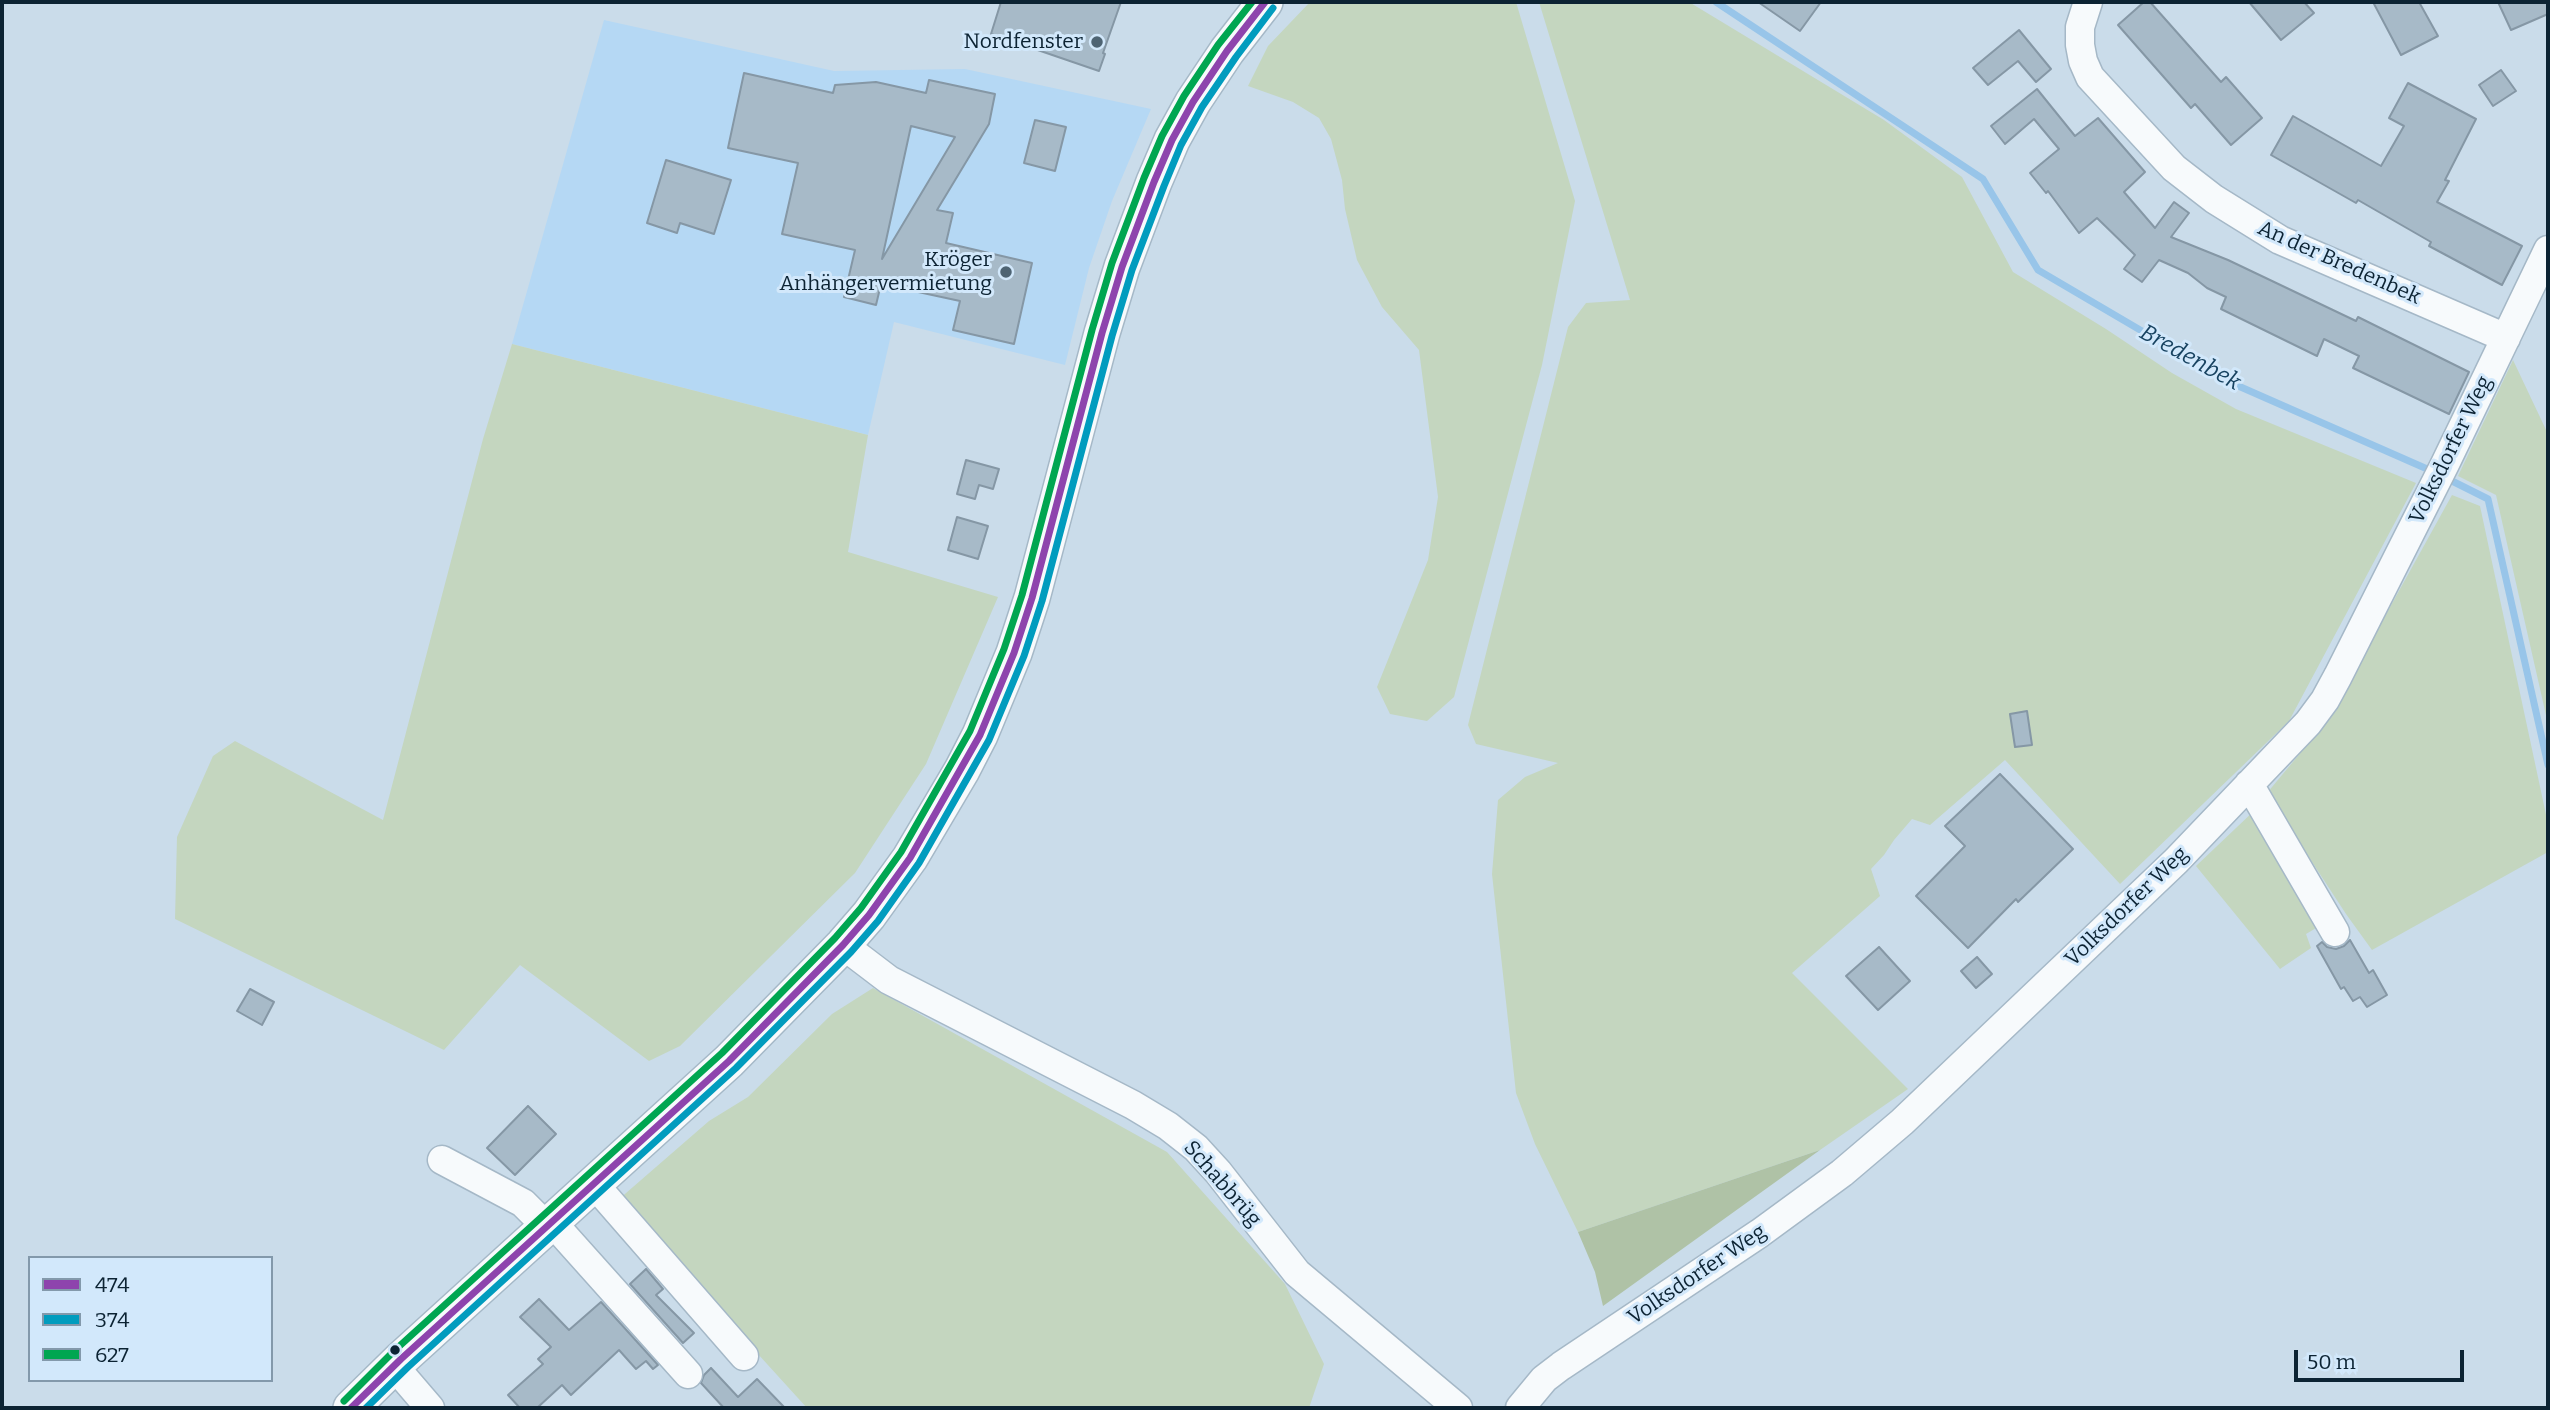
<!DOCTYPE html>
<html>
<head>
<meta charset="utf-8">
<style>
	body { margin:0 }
	#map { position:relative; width:2550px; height:1410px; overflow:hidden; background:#cadcea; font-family:Bitter,serif }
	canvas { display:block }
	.frame { position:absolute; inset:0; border:4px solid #0c2333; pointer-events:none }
	.legend { position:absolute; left:28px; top:1256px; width:245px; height:126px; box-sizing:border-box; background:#d2e8fb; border:2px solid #8399ab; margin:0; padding:9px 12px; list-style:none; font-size:21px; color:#0c2333 }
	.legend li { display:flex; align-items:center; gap:14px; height:35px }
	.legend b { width:35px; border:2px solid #8399ab }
	.scale { position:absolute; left:2294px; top:1350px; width:170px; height:32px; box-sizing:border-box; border:4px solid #0c2333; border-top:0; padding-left:9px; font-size:21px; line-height:24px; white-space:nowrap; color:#0c2333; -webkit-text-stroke:5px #d2e8fb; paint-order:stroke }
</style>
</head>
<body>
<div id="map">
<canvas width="2550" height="1410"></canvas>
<div class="frame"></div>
<ul class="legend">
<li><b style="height:9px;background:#8e44ad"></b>474</li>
<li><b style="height:9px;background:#019cbe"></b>374</li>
<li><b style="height:9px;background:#00a651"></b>627</li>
</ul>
<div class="scale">50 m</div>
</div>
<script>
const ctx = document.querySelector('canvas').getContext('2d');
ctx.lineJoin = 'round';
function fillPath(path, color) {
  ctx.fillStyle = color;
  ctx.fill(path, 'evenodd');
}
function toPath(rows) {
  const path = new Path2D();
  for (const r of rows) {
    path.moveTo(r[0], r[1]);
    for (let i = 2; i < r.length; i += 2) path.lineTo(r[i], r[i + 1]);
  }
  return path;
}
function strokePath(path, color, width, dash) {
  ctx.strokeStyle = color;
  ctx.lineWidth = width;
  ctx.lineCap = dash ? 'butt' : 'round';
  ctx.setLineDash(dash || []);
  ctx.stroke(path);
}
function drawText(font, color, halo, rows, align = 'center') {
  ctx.font = font + ' Bitter,serif';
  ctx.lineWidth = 6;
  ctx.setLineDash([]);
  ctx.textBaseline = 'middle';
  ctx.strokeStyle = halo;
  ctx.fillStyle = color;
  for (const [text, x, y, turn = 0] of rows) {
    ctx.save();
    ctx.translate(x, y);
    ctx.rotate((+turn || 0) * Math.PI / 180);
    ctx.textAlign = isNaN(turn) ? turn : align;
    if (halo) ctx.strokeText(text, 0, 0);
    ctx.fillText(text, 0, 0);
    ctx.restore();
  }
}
const built = toPath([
	[604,20,834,71,965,69,1151,109,1112,201,1089,268,1065,365,894,322,868,435,512,344]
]);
const green = toPath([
	[1310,2,1516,2,1575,201,1542,365,1454,697,1427,721,1390,714,1377,687,1428,560,1438,497,1419,350,1382,307,1357,260,1345,209,1342,180,1331,139,1319,118,1293,102,1248,86,1268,46],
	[1539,2,1689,2,1884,120,1962,177,2013,272,2106,329,2172,373,2236,409,2416,483,2289,721,2120,884,2005,760,1930,825,1912,819,1894,840,1884,855,1871,869,1880,896,1792,973,1908,1089,1820,1150,1578,1232,1535,1144,1516,1093,1492,874,1498,800,1525,777,1558,763,1476,744,1468,725,1568,327,1586,303,1630,300],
	[512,344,868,435,848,552,998,597,926,764,855,873,680,1046,649,1061,520,965,444,1050,175,919,177,837,213,756,235,741,383,820,483,439],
	[2513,360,2548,434,2548,724,2496,495,2458,476],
	[2452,495,2480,506,2548,824,2548,852,2372,950,2346,914,2267,793,2327,721],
	[2256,809,2323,924,2306,934,2311,948,2280,969,2196,866],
	[873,988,1167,1152,1285,1284,1324,1364,1309,1408,807,1408,618,1200,709,1121,748,1097,832,1014]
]);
const forest = toPath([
	[1820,1150,1603,1306,1595,1272,1578,1232]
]);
const stream = toPath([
	[1716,2,1983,179,2038,270,2227,381,2434,472],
	[2444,477,2488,499,2548,765]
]);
const building = toPath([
	[1001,2,1121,2,1103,53,1105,54,1099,71,991,34,1001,2],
	[1758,2,1821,2,1800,31,1758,2],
	[2144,2,2150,2,2221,82,2226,77,2262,118,2231,145,2195,104,2191,108,2118,25,2144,2],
	[2249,2,2304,2,2314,13,2281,40,2249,2],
	[2373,2,2419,2,2438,36,2401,55,2373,2],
	[2498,2,2548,2,2548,14,2511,30,2498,2],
	[2019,30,2051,69,2036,82,2018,61,1988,85,1973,68,2019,30],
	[2501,70,2516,91,2493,106,2479,85,2501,70],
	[744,73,833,93,835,85,876,82,926,93,929,80,995,94,989,124,937,210,953,213,946,243,1032,263,1014,344,953,330,960,301,881,284,876,305,844,297,855,250,782,234,798,163,728,148,744,73],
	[911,126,955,137,882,259,911,126],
	[2408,83,2476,119,2445,180,2449,181,2437,202,2522,246,2502,285,2429,246,2431,242,2358,200,2356,203,2271,155,2293,116,2381,166,2404,126,2389,118,2408,83],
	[2037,89,2075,136,2098,118,2145,172,2124,192,2155,228,2174,202,2189,213,2171,237,2228,260,2356,321,2358,317,2469,372,2449,414,2353,368,2359,356,2324,339,2317,356,2221,309,2226,297,2207,288,2188,273,2159,260,2142,282,2124,269,2135,255,2097,218,2079,233,2048,191,2046,193,2030,173,2059,149,2034,119,2005,144,1991,126,2037,89],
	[1035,120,1066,127,1055,171,1024,163,1035,120],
	[666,160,731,180,714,234,680,223,677,233,647,223,666,160],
	[966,460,999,469,993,489,979,485,975,499,957,494,966,460],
	[957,517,988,526,978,559,948,550,957,517],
	[2027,711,2032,745,2015,747,2010,714,2027,711],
	[2000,774,2073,849,2018,902,2016,899,1968,948,1916,896,1965,846,1945,826,2000,774],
	[2350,940,2369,973,2373,970,2387,995,2367,1007,2360,997,2353,1001,2344,987,2341,989,2317,946,2322,942,2327,947,2336,949,2344,946,2350,940],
	[1879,947,1910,981,1878,1010,1846,976,1879,947],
	[1977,957,1992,974,1976,988,1961,971,1977,957],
	[250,989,274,1002,262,1025,237,1011,250,989],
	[528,1106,556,1134,515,1175,487,1148,528,1106],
	[646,1269,663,1289,656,1295,694,1333,683,1343,630,1284,646,1269],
	[539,1299,569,1330,601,1302,658,1365,653,1369,646,1361,636,1369,619,1350,571,1395,562,1385,537,1408,520,1408,508,1395,543,1364,538,1359,551,1347,520,1317,539,1299],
	[711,1368,738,1397,757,1379,785,1408,724,1408,701,1383,704,1375,711,1368]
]);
const minor = toPath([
	[2088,2,2080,27,2080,45,2083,61,2090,77,2174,168,2214,199,2280,240,2506,338],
	[2249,784,2335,932],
	[843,945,889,980,1133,1105,1168,1126,1196,1148,1218,1172,1297,1273,1458,1408],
	[442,1160,523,1203,547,1227],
	[594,1184,744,1356],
	[552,1222,688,1374],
	[394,1366,430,1408],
	[1520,1408,1544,1379,1561,1366,1760,1233,1842,1173,1902,1122,2176,861,2308,723,2325,700,2338,676,2445,464,2548,250]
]);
const major = toPath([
	[351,1408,401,1359,729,1061,843,945,869,915,910,858,962,770,980,735,1014,653,1032,598,1102,333,1122,267,1154,182,1172,140,1193,102,1227,51,1265,2]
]);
const bus1 = toPath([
	[351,1408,401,1359,729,1061,843,945,869,915,910,858,980,735,1014,653,1032,598,1102,333,1122,267,1154,182,1172,140,1193,102,1227,51,1265,2]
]);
const bus2 = toPath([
	[366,1408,408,1367,736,1068,851,952,878,921,919,863,989,740,1024,656,1042,601,1112,336,1132,270,1164,186,1181,145,1202,107,1236,57,1273,8]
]);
const bus3 = toPath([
	[344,1401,394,1351,722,1053,835,938,861,908,901,852,970,731,1004,649,1022,595,1092,330,1112,263,1144,178,1162,136,1184,96,1218,45,1252,2]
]);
const markers = [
	[1097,42,7,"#4e6473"],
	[1006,272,7,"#4e6473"],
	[395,1350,6,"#0c2333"]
];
const poiNames = [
	["Nordfenster",1083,42],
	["Kröger",992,260],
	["Anhängervermietung",992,284]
];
const streetNames = [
	["An der Bredenbek",2339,263,24],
	["Volksdorfer Weg",2451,450,-64],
	["Volksdorfer Weg",2127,907,-44],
	["Schabbrüg",1222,1184,49],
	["Volksdorfer Weg",1697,1275,-34]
];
const waterNames = [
	["Bredenbek",2190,358,29]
];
fillPath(built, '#b5d8f4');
fillPath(green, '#c4d6bf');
fillPath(forest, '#afc2a6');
strokePath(stream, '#98c5e9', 7);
fillPath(building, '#a7bac8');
strokePath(building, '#8597a5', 2);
strokePath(minor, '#a5b8c7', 31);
strokePath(major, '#a5b8c7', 38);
strokePath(minor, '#f7fafc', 28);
strokePath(major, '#f7fafc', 35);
strokePath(bus1, '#8e44ad', 7);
strokePath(bus2, '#019cbe', 7);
strokePath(bus3, '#00a651', 7);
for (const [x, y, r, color] of markers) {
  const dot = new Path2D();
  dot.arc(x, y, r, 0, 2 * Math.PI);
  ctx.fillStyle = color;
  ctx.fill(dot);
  strokePath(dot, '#d2e8fb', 2.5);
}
drawText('21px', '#0c2333', '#d2e8fb', poiNames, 'right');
drawText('21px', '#0c2333', '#d2e8fb', streetNames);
drawText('italic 23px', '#184361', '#d2e8fb', waterNames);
</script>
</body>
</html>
